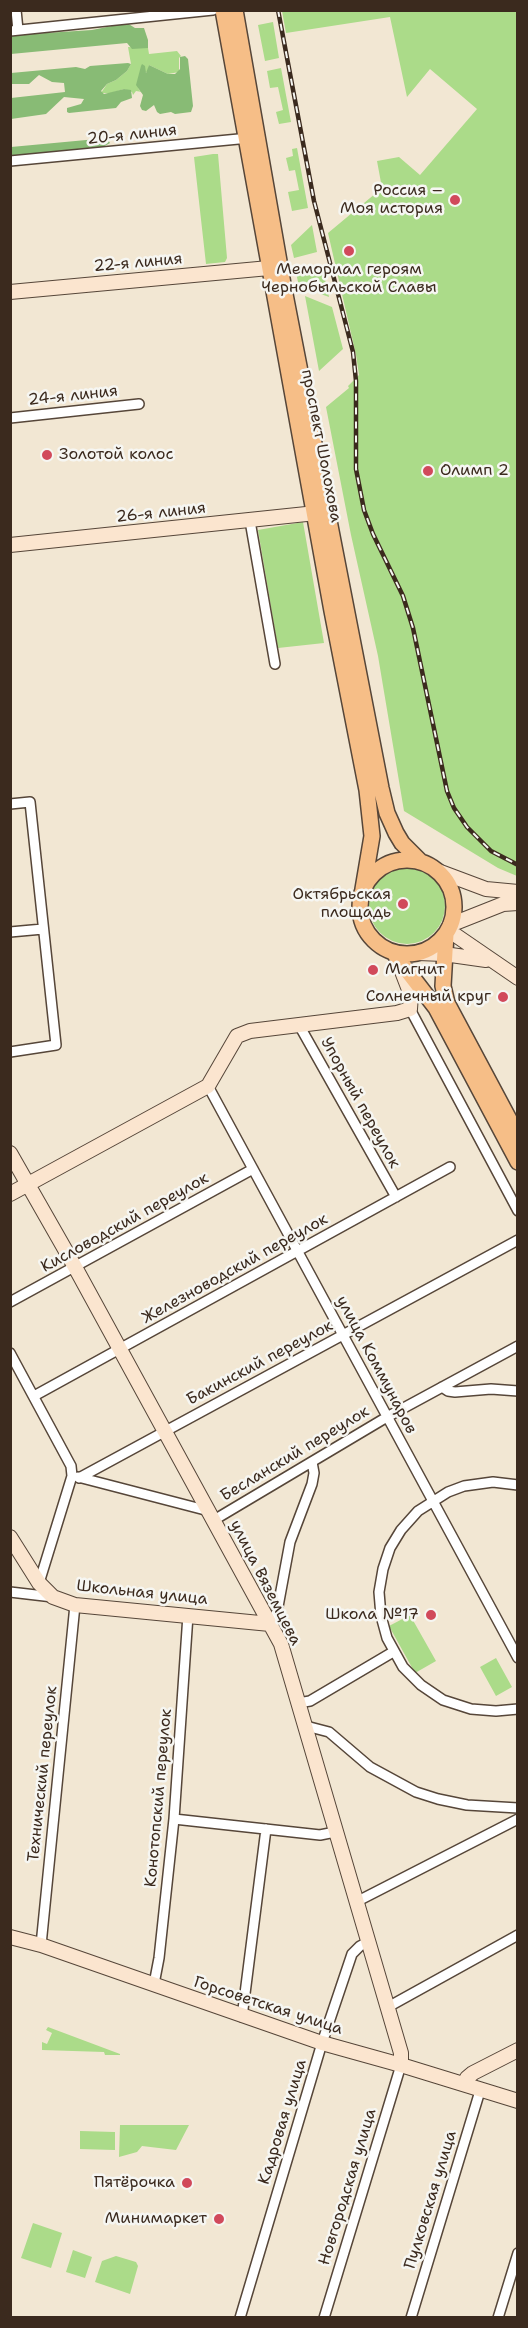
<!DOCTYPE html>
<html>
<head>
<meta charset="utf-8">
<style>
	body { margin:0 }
	#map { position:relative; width:528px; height:2328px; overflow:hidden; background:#f2e7d3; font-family:"Shantell Sans",sans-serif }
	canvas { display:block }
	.frame { position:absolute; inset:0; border:12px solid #3b2a1e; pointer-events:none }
</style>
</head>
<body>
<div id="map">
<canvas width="528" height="2328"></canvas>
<div class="frame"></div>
</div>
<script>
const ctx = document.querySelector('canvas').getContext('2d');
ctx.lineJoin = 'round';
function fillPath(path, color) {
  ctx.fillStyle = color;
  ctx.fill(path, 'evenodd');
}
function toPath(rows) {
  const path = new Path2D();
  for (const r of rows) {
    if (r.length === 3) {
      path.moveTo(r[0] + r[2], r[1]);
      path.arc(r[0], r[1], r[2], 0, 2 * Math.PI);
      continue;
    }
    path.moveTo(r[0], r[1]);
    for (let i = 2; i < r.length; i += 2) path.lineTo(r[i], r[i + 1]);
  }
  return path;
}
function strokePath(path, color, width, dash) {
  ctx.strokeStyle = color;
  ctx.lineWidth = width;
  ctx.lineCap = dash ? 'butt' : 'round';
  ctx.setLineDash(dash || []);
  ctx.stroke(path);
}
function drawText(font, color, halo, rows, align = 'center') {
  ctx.font = font + ' "Shantell Sans",sans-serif';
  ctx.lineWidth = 5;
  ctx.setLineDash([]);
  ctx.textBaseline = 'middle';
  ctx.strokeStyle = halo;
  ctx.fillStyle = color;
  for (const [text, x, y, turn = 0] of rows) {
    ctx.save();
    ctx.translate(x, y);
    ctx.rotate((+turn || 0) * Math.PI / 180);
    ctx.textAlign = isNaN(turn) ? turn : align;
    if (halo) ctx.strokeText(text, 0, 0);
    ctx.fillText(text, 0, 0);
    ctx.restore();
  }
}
const green = toPath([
	[282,11,517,11,517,876,498,868,404,811,378,656,351,535,326,407,349,388,348,386,359,375,356,355,328,233,382,188,377,161,399,157,420,175,477,109,430,69,407,97,390,17,286,33],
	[273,22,279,58,265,61,258,25],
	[128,47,148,48,149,54,177,51,181,56,179,58,179,72,168,74,149,65,148,72,145,72,145,68,137,82,139,90,142,92,136,91,133,95,132,92,124,89,111,93,101,93,107,84,116,80,127,71,131,64],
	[281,68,291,122,279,124,276,112,283,110,278,87,270,88,267,71],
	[297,148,308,208,292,211,288,192,299,190,295,170,289,171,286,158,293,156,292,149],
	[213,154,218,154,227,258,225,262,206,264,194,157],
	[312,225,317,252,294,258,291,245],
	[322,266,329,297,299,286,296,273],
	[305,296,332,307,343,349,319,371],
	[303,522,324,643,278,648,258,530],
	[407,906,38],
	[410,1615,436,1661,415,1673,389,1626],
	[496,1658,512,1687,496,1696,480,1667],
	[48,2027,120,2054,120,2055,105,2055,104,2052,42,2050,42,2042,47,2044,52,2033,46,2030],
	[120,2125,189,2125,176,2150,142,2146,137,2152,119,2157],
	[80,2131,115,2132,115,2150,80,2149],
	[33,2223,62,2233,51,2268,21,2258],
	[73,2250,92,2257,85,2278,66,2272],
	[116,2256,136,2262,138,2266,130,2294,95,2282,102,2261]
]);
const forest = toPath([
	[127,23,135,28,144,28,148,40,148,48,132,49,127,43,11,54,10,37,15,35,92,30],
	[185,56,188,59,193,106,191,112,175,114,171,112,160,114,157,112,154,105,146,111,142,110,140,106,143,95,136,85,141,66,142,64,145,66,146,73,149,65,168,74,175,74,180,69,180,57],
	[128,63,131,64,127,71,116,80,107,84,101,91,104,94,124,89,131,90,132,98,121,102,116,108,69,113,67,112,67,108,81,104,84,99,64,97,46,114,11,119,11,98,65,92,64,83,52,82,39,75,29,84,11,84,11,73,76,67,85,69,90,66],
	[97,139,108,140,110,143,103,147,11,157,11,147]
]);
const street = toPath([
	[16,10,18,30],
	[10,31,213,10],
	[10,161,249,138],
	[10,418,139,404],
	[250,521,275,664],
	[10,804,30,802,56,1045,10,1052],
	[10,932,43,929],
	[410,1009,518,1211],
	[299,1025,396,1197],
	[208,1086,518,1658],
	[10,1302,253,1169],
	[10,1353,71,1466,72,1476,39,1583],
	[442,1387,448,1391,455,1392,491,1389,518,1391],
	[34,1396,450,1167],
	[78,1477,209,1511],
	[79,1478,518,1240],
	[518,1485,493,1482,464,1486,448,1492,418,1511,401,1530,390,1548,383,1569,379,1592,381,1616,387,1638,403,1667,421,1685,443,1700,471,1709,496,1711,518,1709],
	[214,1520,387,1417,518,1346],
	[10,1592,53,1597],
	[270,1624,277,1612,290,1542,312,1484,314,1473,312,1462],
	[298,1703,310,1701,393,1652],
	[306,1726,329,1732,370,1767,416,1792,438,1799,467,1805,518,1808],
	[174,1819,320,1835,335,1832],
	[356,1902,518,1819],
	[41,1945,75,1605],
	[154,1984,159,1958,174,1819,188,1615],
	[388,2007,518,1935],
	[242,2017,266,1829],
	[240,2318,322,2043,352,1954,360,1946,368,1942],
	[324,2318,401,2065],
	[411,2318,480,2091],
	[498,2318,518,2253]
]);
const secondary = toPath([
	[10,292,269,268],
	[10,545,316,513],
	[438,871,486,889,518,892],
	[450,925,503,904,518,903],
	[448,930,518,978],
	[418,953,444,954,486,960],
	[10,1153,75,1267,281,1644,401,2053,401,2065],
	[10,1194,208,1086,237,1036,250,1031,397,1013,410,1009,411,995,401,969],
	[10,1537,39,1583,53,1597,75,1605,270,1624],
	[10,1937,41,1945,322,2043,401,2065,518,2101],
	[464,2084,467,2078,473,2073,518,2050]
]);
const primary = toPath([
	[223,10,332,611,367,790,372,836,363,889],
	[235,10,283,284,381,788,387,813,396,833,402,843,421,862],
	[407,907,47],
	[446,934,443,986,447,1003,518,1136],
	[393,952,436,1008,518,1162]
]);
const rail = toPath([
	[278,10,314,201,353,352,356,381,356,469,364,510,373,534,403,596,413,628,447,791,454,808,467,827,491,851,518,865]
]);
const markers = [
	[455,200,6,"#d1495b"],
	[349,251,6,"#d1495b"],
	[47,455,6,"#d1495b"],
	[428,471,6,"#d1495b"],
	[403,904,6,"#d1495b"],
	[373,970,6,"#d1495b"],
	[503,997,6,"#d1495b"],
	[431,1615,6,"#d1495b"],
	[187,2183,6,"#d1495b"],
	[219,2219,6,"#d1495b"]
];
const streetNames = [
	["20-я линия",132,135,-6],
	["22-я линия",138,263,-5],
	["24-я линия",73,396,-6],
	["проспект Шолохова",321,446,79],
	["26-я линия",161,513,-6],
	["Упорный переулок",360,1103,61],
	["Кисловодский переулок",125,1223,-29],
	["Железноводский переулок",235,1269,-29],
	["Бакинский переулок",260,1363,-28],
	["улица Коммунаров",376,1365,62],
	["Бесланский переулок",295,1454,-31],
	["улица Вяземцева",265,1583,63],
	["Школьная улица",142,1593,6],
	["Технический переулок",43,1774,-84],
	["Конотопский переулок",159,1798,-85],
	["Горсоветская улица",268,2006,18],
	["Кадровая улица",283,2122,-73],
	["Новгородская улица",348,2187,-73],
	["Пулковская улица",431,2200,-73]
];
const poiNames = [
	["Россия –",443,191],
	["Моя история",443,209],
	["Мемориал героям",349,270,"center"],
	["Чернобыльской Славы",349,288,"center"],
	["Золотой колос",59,455,"left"],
	["Олимп 2",440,471,"left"],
	["Октябрьская",391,895],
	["площадь",391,913],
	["Магнит",385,970,"left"],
	["Солнечный круг",491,997],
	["Школа №17",419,1615],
	["Пятёрочка",175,2183],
	["Минимаркет",207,2219]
];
fillPath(green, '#abdb89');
fillPath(forest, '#88bb75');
strokePath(street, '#564639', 12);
strokePath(secondary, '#564639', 16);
strokePath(primary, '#564639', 18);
strokePath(street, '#fff', 9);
strokePath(secondary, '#fbe5cf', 14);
strokePath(primary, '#f6be87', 15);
strokePath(rail, '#3b2a1e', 4.5);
strokePath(rail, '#f6f6f2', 2, [7]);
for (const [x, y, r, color] of markers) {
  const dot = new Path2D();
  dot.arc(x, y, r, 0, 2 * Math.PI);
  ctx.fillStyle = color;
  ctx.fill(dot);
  strokePath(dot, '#f6f6f2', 2);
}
drawText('16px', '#3b2a1e', '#f6f6f2', streetNames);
drawText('16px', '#3b2a1e', '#f6f6f2', poiNames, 'right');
</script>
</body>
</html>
